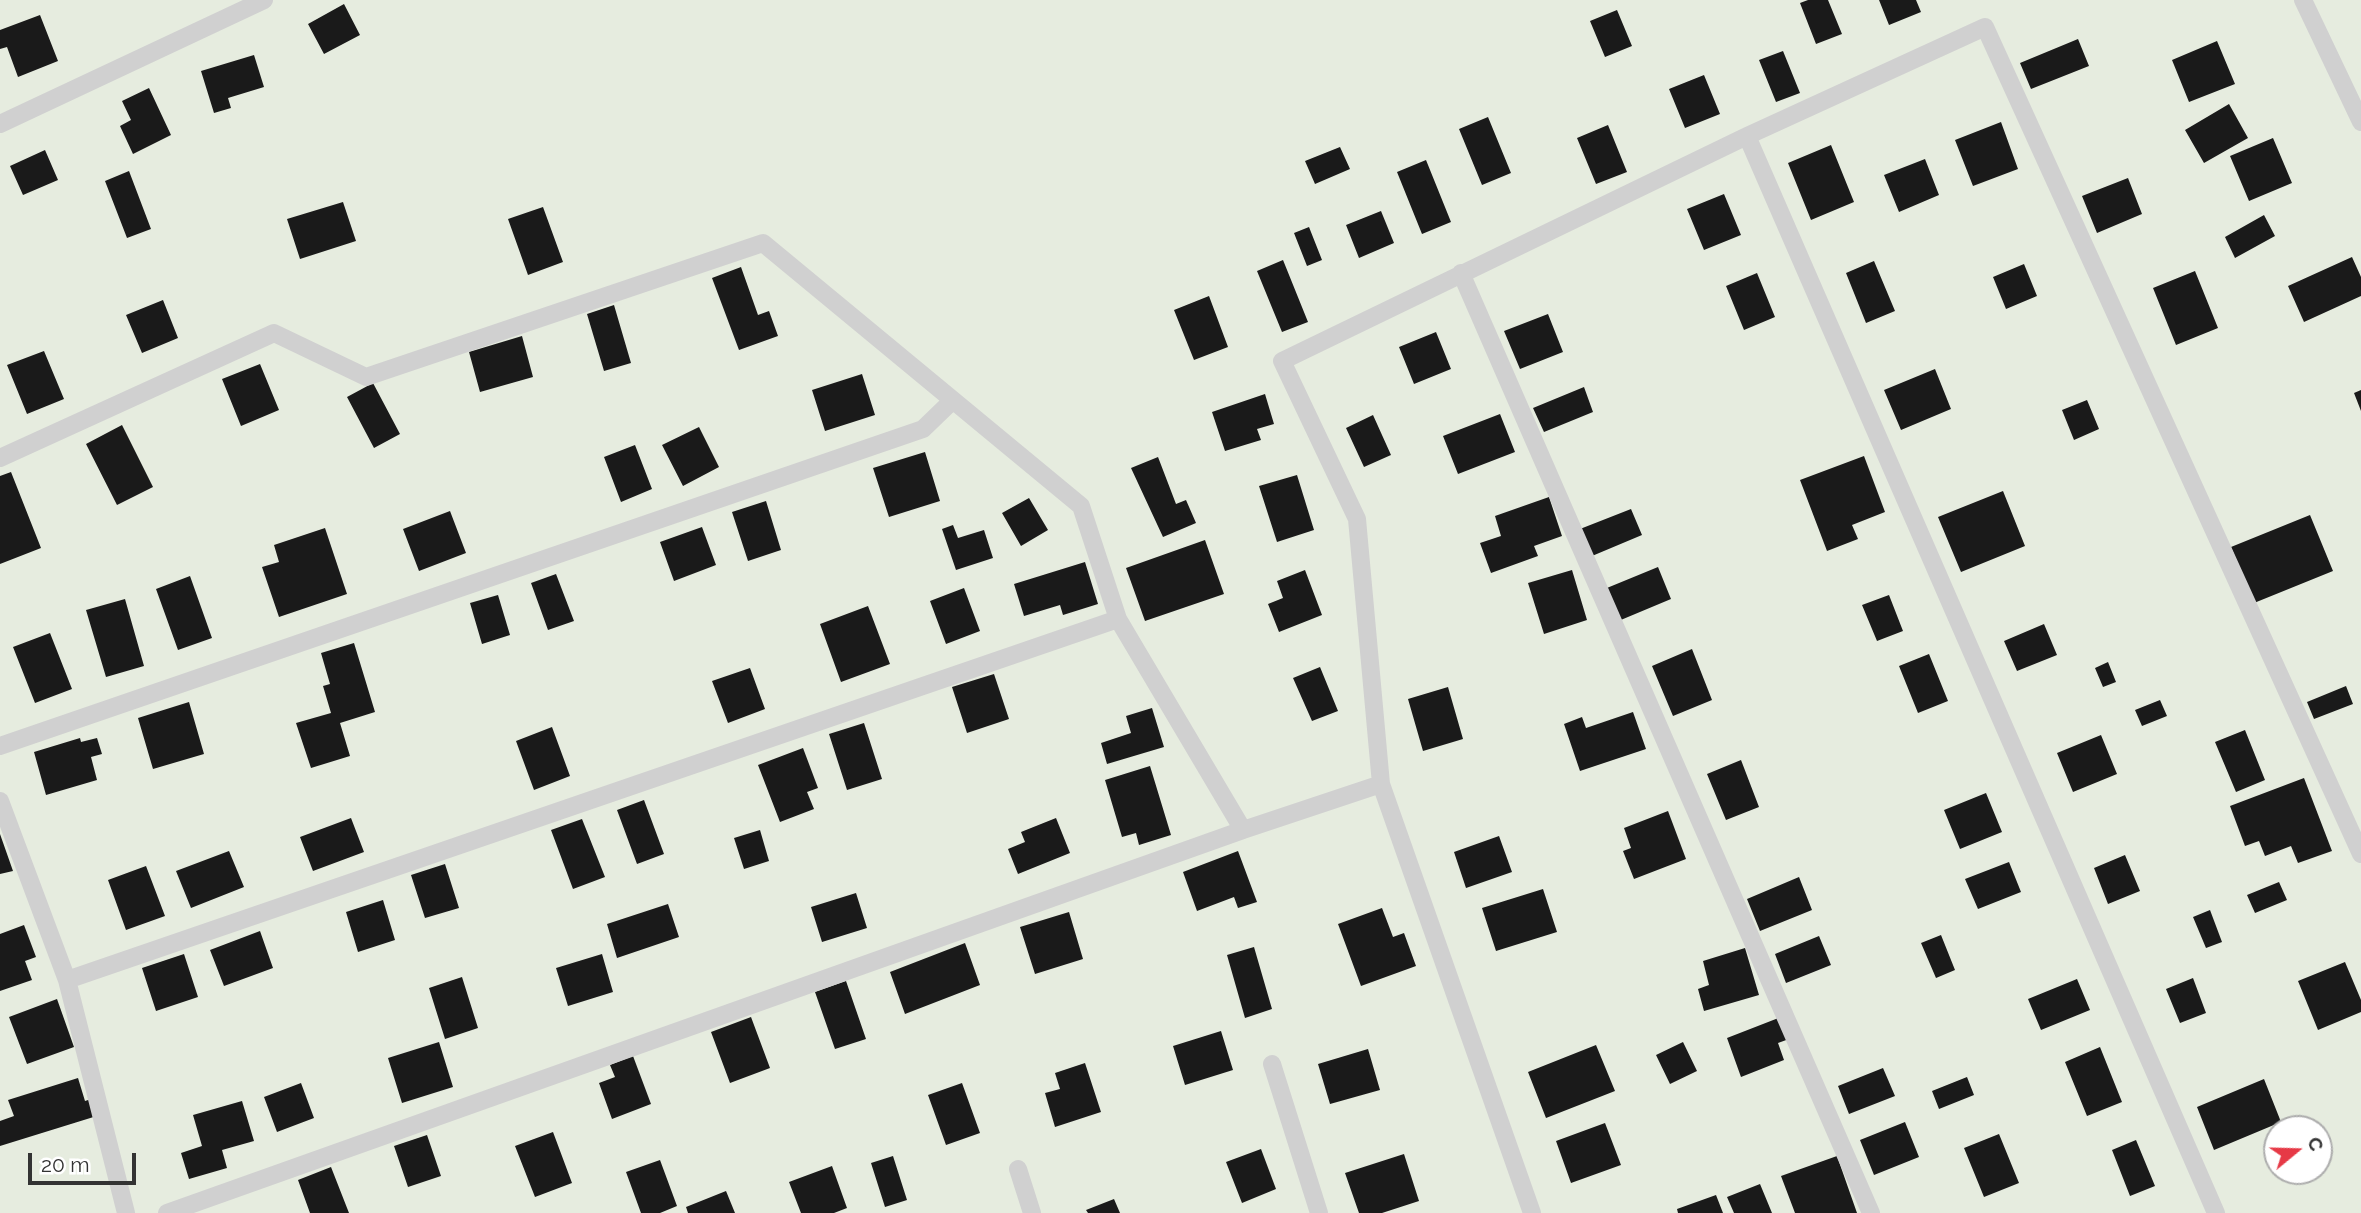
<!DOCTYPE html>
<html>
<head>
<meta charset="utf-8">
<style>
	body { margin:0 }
	#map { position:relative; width:2361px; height:1213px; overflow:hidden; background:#fff; font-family:Raleway,sans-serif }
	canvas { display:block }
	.north { position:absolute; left:2263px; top:1115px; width:70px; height:70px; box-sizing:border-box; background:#fff; border:2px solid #adadad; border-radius:50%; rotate:71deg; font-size:19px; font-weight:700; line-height:28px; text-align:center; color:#333 }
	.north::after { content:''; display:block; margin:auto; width:24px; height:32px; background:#e63946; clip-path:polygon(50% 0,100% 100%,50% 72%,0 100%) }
	.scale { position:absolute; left:28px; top:1153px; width:108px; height:32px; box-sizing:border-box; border:4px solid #333; border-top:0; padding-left:9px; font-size:21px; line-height:24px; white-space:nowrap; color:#333; -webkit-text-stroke:5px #fff; paint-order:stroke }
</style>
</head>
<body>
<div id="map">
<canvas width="2361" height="1213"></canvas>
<div class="north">С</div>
<div class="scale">20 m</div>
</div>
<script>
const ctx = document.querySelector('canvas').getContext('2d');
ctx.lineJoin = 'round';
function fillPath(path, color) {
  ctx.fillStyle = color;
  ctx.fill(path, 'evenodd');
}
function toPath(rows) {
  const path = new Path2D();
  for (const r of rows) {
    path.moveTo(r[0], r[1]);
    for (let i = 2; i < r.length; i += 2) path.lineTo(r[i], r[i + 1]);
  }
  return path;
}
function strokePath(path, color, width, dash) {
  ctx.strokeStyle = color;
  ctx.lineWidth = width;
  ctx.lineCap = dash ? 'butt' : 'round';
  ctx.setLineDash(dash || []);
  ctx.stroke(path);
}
const green = toPath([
	[0,0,2361,0,2361,1213,0,1213],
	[2277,1129,2319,1129,2319,1171,2277,1171]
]);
const building = toPath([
	[1808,0,1828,0,1842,34,1816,44,1800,3],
	[1879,0,1916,0,1921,12,1889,25],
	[344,4,360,35,324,54,308,24],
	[1617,10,1632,46,1605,57,1590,21],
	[40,15,58,61,18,77,7,47,0,49,0,30],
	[2078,39,2089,66,2031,89,2020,63],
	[2217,41,2235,84,2189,102,2172,60],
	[1783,51,1800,93,1776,102,1759,60],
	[254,55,264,87,228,98,231,108,214,113,201,71],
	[1704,75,1720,114,1685,128,1669,89],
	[149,88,171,135,133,154,120,126,131,120,122,101],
	[2229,104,2248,138,2204,163,2185,130],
	[1488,117,1511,173,1482,185,1459,129],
	[2001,122,2018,169,1973,186,1955,140],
	[1608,125,1627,172,1596,184,1577,138],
	[2273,138,2292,183,2249,201,2230,156],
	[1831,145,1854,202,1811,220,1788,163],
	[1340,147,1350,169,1315,184,1305,161],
	[45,150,58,180,23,195,10,166],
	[1925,159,1939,195,1899,212,1884,175],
	[1426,160,1451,222,1422,234,1397,172],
	[129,171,151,229,127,238,105,181],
	[2128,178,2142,214,2097,233,2082,196],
	[1724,194,1741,235,1704,250,1687,209],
	[343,202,356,241,300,259,287,219],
	[543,207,563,262,528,275,508,219],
	[1381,211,1394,243,1359,258,1346,225],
	[2264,215,2275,236,2235,258,2225,237],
	[1309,227,1322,260,1307,266,1294,233],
	[2352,257,2361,277,2361,296,2304,322,2288,286],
	[1283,260,1308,322,1282,332,1257,271],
	[1874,261,1895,311,1866,323,1846,273],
	[2024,264,2037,296,2006,309,1993,277],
	[741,267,758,315,769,311,778,336,739,350,712,278],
	[2195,271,2218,328,2176,345,2153,288],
	[1757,273,1775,317,1744,330,1726,286],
	[1209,296,1228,347,1194,360,1174,310],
	[163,300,178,338,142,353,126,315],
	[614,305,631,363,604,371,587,314],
	[1548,314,1563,352,1520,369,1504,331],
	[1436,332,1451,369,1414,384,1399,347],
	[522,336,533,377,480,392,469,352],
	[44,351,64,399,27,414,7,365],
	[260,364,279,410,241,426,222,379],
	[1935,369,1951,409,1901,430,1884,390],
	[862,374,875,415,825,431,812,390],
	[373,383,400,434,374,448,347,397],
	[1584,387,1593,412,1544,432,1533,408],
	[2361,390,2361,411,2354,393],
	[1265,394,1274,424,1257,429,1261,440,1225,451,1212,412],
	[2087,400,2099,429,2074,440,2062,410],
	[1500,414,1515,452,1458,474,1443,436],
	[1373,415,1391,455,1364,467,1346,428],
	[122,425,153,487,117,505,86,444],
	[699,427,719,467,683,486,662,445],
	[635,445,652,489,621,502,604,457],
	[925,452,940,501,889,517,873,468],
	[1864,456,1885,512,1852,525,1858,539,1827,551,1800,480],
	[1158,457,1176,504,1186,500,1196,523,1163,537,1131,468],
	[11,472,41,548,0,564,0,476],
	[1297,475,1314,530,1277,542,1259,486],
	[2003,491,2025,546,1961,572,1938,517],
	[1549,497,1562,536,1534,546,1538,556,1491,573,1480,543,1501,536,1495,516],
	[1029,498,1048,530,1021,546,1002,513],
	[766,501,781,550,748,561,732,512],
	[1631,509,1642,535,1592,556,1580,529],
	[450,511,466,553,419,571,403,529],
	[2310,515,2333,571,2254,603,2231,547],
	[953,525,958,538,984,530,993,558,956,570,942,529],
	[702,527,716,565,674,581,660,542],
	[325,528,347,594,279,617,262,567,279,562,274,545],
	[1205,540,1224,594,1145,621,1126,568],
	[1085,562,1098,604,1063,615,1060,605,1024,616,1014,584],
	[1658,567,1671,599,1616,622,1602,590],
	[1305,570,1322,615,1279,632,1268,604,1283,598,1277,581],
	[1572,570,1587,620,1544,634,1528,583],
	[556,574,574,621,548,630,531,583],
	[190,576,212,638,178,650,156,589],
	[964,588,980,631,946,644,930,601],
	[498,595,510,635,482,644,470,603],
	[1889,595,1903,631,1877,641,1862,605],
	[125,599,144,666,106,677,86,610],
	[868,606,890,664,841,682,820,624],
	[2044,624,2057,655,2017,671,2004,641],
	[50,633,72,689,35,703,13,647],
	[354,643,375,712,340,723,350,756,311,768,296,723,331,713,323,686,330,684,321,653],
	[1692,649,1712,700,1673,716,1652,666],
	[1929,654,1948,701,1918,713,1899,666],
	[2108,662,2116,682,2103,687,2095,668],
	[1320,667,1338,711,1312,721,1293,678],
	[750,668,765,709,728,723,712,681],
	[994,674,1009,719,967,733,952,687],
	[2346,686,2353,704,2314,719,2307,702],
	[1448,687,1463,739,1423,751,1408,699],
	[2160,700,2167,716,2142,726,2135,710],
	[189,702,204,754,153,769,138,718],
	[1152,708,1164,747,1107,764,1101,743,1131,733,1126,716],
	[1633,712,1646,749,1580,771,1564,724,1582,717,1586,728],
	[864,723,882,779,847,790,829,734],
	[552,727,570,776,534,790,516,741],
	[2245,730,2265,780,2236,792,2215,742],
	[2101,735,2117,774,2073,792,2057,753],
	[80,738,81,742,97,738,102,754,91,757,97,780,46,795,34,752],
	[803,748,818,788,807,792,814,809,780,822,758,765],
	[1741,760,1759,807,1726,820,1707,774],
	[1150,766,1171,835,1139,845,1136,833,1122,837,1105,780],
	[2304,778,2332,851,2298,863,2291,846,2265,856,2259,841,2245,846,2230,806],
	[1986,793,2002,832,1960,849,1944,810],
	[644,800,664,854,637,864,617,810],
	[1668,811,1686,859,1634,879,1623,851,1631,848,1624,828],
	[351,818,364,852,313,871,300,837],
	[1056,818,1070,853,1018,874,1008,849,1025,842,1021,832],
	[582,819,605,877,573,889,551,830],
	[760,830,769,861,744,869,734,838],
	[0,834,13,871,0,874],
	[1499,836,1512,872,1466,888,1454,852],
	[229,851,244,887,191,908,176,871],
	[1238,851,1257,902,1238,908,1234,897,1197,911,1183,872],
	[2125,855,2140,891,2108,904,2094,868],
	[2009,862,2021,892,1978,909,1965,879],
	[445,864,459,908,425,918,411,875],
	[146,866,165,916,126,930,108,880],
	[1799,877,1812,910,1760,931,1747,899],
	[2279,882,2287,900,2255,913,2247,895],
	[1543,889,1557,932,1496,951,1482,908],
	[856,893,867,928,822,942,811,907],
	[383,900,395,940,358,952,346,912],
	[668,904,679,937,617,958,607,924],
	[1382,908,1393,937,1404,933,1416,966,1361,986,1338,924],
	[2210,910,2222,942,2206,948,2193,917],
	[1069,912,1083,959,1035,974,1020,927],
	[24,925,36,957,25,961,32,980,0,991,0,934],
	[260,931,273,968,224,986,210,950],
	[1941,935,1955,970,1936,978,1921,943],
	[1819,936,1831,965,1786,983,1775,954],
	[965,943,980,985,905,1014,890,972],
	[1254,947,1272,1009,1245,1018,1227,955],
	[1745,948,1759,995,1704,1011,1698,989,1709,985,1703,961],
	[184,954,198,997,156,1011,142,968],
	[602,954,613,992,568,1006,556,968],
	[2345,962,2361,1000,2361,1012,2318,1030,2298,981],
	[462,977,478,1028,445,1039,429,988],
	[2193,978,2206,1013,2180,1023,2166,989],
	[2077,979,2090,1010,2041,1030,2028,999],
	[846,981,866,1039,835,1049,815,992],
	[57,999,74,1047,27,1064,9,1017],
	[751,1017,770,1068,730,1083,711,1032],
	[1781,1017,1789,1039,1778,1043,1784,1060,1741,1077,1727,1038],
	[1221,1031,1233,1070,1185,1085,1173,1046],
	[439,1042,453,1087,402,1103,388,1058],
	[1683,1042,1697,1071,1670,1084,1656,1055],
	[1596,1045,1615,1091,1546,1118,1528,1072],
	[2100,1047,2122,1102,2087,1116,2065,1062],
	[1368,1049,1380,1090,1330,1104,1318,1064],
	[633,1056,651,1104,612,1119,599,1083,615,1077,610,1065],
	[1085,1063,1101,1112,1055,1127,1045,1093,1060,1089,1055,1073],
	[1883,1068,1895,1096,1849,1114,1838,1086],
	[1967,1077,1974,1095,1939,1109,1932,1091],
	[78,1078,85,1101,94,1098,100,1115,0,1146,0,1121,14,1116,8,1100],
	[2264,1079,2281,1122,2214,1150,2197,1107],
	[301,1083,314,1118,277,1132,264,1097],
	[962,1083,980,1133,946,1145,928,1095],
	[242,1101,254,1141,222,1150,227,1168,189,1179,181,1153,202,1146,193,1115],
	[1905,1122,1919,1157,1874,1175,1860,1140],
	[1605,1123,1621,1165,1571,1183,1556,1141],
	[553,1132,572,1183,535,1197,515,1146],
	[1999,1134,2019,1183,1984,1197,1964,1148],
	[427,1135,441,1176,408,1187,394,1146],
	[2136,1140,2155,1186,2130,1196,2112,1150],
	[1261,1149,1276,1189,1242,1203,1226,1162],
	[1404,1154,1419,1201,1382,1213,1359,1213,1345,1173],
	[893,1156,907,1200,885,1207,871,1163],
	[1837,1156,1857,1213,1795,1213,1781,1176],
	[660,1160,677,1206,660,1213,641,1213,626,1172],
	[832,1166,847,1208,834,1213,801,1213,789,1182],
	[331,1167,349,1213,310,1213,298,1180],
	[1760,1184,1772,1213,1734,1213,1727,1197],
	[726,1191,735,1213,688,1213,686,1207],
	[1716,1195,1723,1213,1678,1213,1677,1209],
	[1114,1199,1120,1213,1088,1213,1086,1210]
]);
const lane = toPath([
	[2303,0,2361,122],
	[0,124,264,0],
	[1747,136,2216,1213],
	[1461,273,1871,1213],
	[0,458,274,333,366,377,763,243,1081,506,1118,619,1243,830,1381,784],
	[0,746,923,429,953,400],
	[0,801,67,980,126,1213],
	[67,980,1118,619],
	[1272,1064,1319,1213],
	[1018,1169,1032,1213],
	[167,1213,1243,830],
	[1532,1213,1381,784,1357,519,1282,361,1747,136,1985,27,2361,854]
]);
fillPath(green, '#e6ecdf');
fillPath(building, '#1a1a1a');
strokePath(lane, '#d0d0d0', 18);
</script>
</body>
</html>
